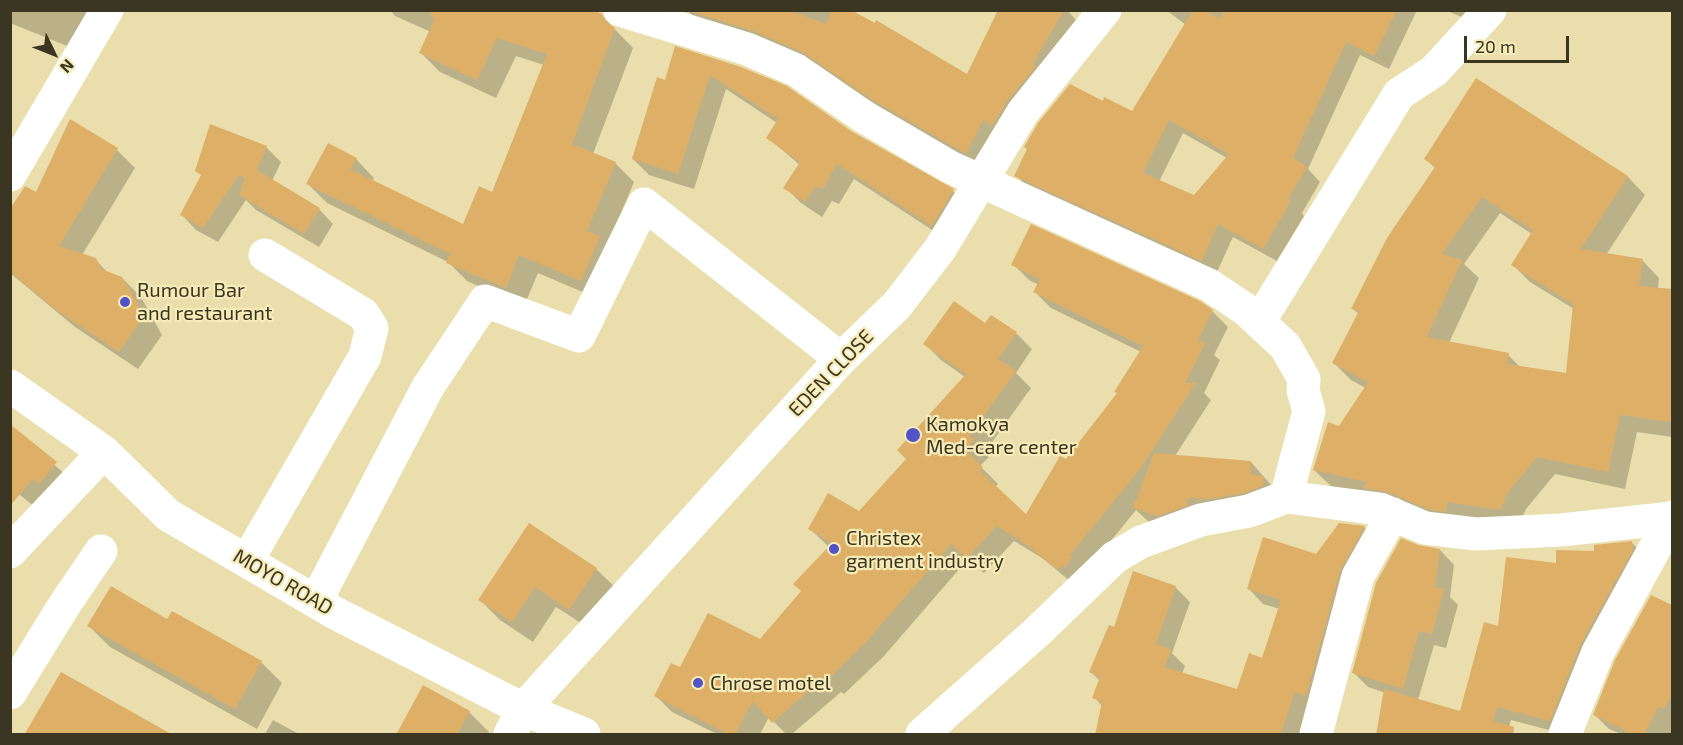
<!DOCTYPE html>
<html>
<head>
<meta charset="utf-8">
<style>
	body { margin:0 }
	#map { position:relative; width:1683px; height:745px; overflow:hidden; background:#eadeac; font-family:"Exo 2",sans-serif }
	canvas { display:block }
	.frame { position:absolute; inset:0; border:12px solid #3a3621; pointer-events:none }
	.north { position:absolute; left:24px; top:24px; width:60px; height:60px; -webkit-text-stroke:4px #f7ecb8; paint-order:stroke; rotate:133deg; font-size:16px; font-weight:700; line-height:24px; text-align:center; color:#3a3621 }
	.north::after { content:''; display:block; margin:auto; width:21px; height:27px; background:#3a3621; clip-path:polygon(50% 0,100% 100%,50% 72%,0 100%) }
	.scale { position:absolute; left:1464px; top:36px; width:105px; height:27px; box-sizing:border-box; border:3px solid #3a3621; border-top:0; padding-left:8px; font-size:18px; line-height:21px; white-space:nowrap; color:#3a3621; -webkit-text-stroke:4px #f7ecb8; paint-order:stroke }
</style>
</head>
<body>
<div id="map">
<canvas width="1683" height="745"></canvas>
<div class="frame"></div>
<div class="north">N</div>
<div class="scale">20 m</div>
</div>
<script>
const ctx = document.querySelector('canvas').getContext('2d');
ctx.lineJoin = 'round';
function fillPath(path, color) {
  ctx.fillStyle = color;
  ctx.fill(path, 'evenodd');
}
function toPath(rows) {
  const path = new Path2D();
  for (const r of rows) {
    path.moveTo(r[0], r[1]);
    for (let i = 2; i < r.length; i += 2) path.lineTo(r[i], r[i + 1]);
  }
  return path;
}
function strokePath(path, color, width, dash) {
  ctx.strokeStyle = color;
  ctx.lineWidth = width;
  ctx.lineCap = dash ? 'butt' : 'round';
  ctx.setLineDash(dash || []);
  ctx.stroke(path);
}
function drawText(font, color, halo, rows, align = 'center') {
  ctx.font = font + ' "Exo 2",sans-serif';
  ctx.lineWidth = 4.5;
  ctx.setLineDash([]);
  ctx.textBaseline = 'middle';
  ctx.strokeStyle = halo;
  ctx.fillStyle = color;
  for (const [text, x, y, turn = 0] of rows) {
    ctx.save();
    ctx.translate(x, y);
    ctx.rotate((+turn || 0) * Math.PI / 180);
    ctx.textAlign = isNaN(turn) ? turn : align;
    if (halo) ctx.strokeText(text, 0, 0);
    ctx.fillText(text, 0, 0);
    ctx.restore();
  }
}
const shadow = toPath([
	[10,10,100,10,87,54,10,23],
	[390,10,544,10,601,15,633,48,593,154,615,163,634,182,607,246,599,299,538,273,524,306,467,281,448,262,327,203,308,184,356,159,374,178,372,181,463,226,493,193,544,65,516,56,496,98,440,72,421,53,431,32,395,16],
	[687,10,848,10,968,76,999,10,1067,10,1077,21,978,165,885,111,818,65,766,43,699,22],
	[1166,10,1417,10,1389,69,1360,55,1308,169,1320,182,1302,213,1304,216,1277,261,1233,237,1216,274,1030,189,1016,175,1103,103,1132,112,1186,25],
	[1183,133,1227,158,1194,196,1159,182],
	[1445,10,1485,10,1478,24],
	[676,48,851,132,953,191,969,207,949,241,854,179,839,204,832,201,822,217,801,203,785,187,800,165,768,138,777,123,726,89,694,189,649,175,633,159,666,81],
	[1477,80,1628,177,1645,195,1606,255,1642,260,1659,278,1658,289,1672,291,1672,437,1637,432,1625,489,1555,474,1526,509,1518,527,1463,528,1332,487,1314,470,1366,388,1351,380,1334,363,1359,314,1353,309,1436,169,1426,159],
	[1500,213,1532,234,1513,265,1530,282,1574,309,1567,374,1521,368,1508,355,1449,343,1479,278,1464,264],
	[266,147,281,162,272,181,319,209,333,224,319,247,256,210,246,200,218,242,196,230,182,215],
	[117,150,135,168,82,255,95,259,109,274,122,278,141,297,162,335,138,369,75,327,10,273,10,233,36,194],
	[1013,264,1212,311,1228,327,1214,355,1220,360,1204,393,1211,400,1175,456,1251,462,1277,492,1149,522,1136,510,1075,585,1042,558,1014,541,984,573,968,559,884,656,844,694,841,692,792,734,786,734,769,717,760,734,717,734,672,712,656,696,681,669,760,641,802,591,829,547,810,529,859,513,908,459,965,377,941,360,925,344,985,325,1016,333,1032,349,1016,373,1031,388,985,452,989,457,980,466,998,484,995,487,1027,516,1118,394,1141,352,1051,308,1035,292,1039,285,1029,280],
	[10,426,74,482,40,511,10,487],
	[1364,527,1378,542,1299,734,1096,734,1102,706,1094,697,1100,681,1091,672,1115,629,1175,587,1190,602,1172,653,1185,666,1182,674,1238,691,1263,659,1280,609,1263,604,1249,589,1317,556],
	[1632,543,1646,557,1564,734,1511,720,1507,734,1368,687,1353,672,1418,547,1440,550,1454,565,1450,597,1458,605,1446,648,1434,645,1418,700,1461,713,1499,628,1557,565],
	[596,569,617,589,590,629,556,607,533,642,500,620,480,600],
	[172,613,262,663,282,683,257,729,110,647,89,626,168,621],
	[1672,613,1672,734,1621,734,1609,729,1595,715,1653,680],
	[469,712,489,732,487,734,397,734],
	[273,720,299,734,265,734]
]);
const building = toPath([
	[432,10,593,10,602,14,606,22,615,28,572,144,616,162,587,231,600,236,581,281,519,255,506,288,446,263,450,254,306,184,328,143,357,158,350,169,463,224,479,186,492,192,547,54,497,38,477,80,419,53,435,18,431,17],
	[686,10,788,10,826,24,833,10,851,10,875,23,876,20,967,74,998,10,1064,10,1033,64,1036,66,1008,100,992,126,983,120,966,154,871,99,804,53,753,31],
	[1193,10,1205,10,1219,19,1224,10,1397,10,1374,56,1346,42,1293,158,1307,167,1288,199,1291,201,1263,249,1218,224,1202,261,1014,176,1027,149,1024,147,1038,123,1070,84,1103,101,1104,97,1132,111],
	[1169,120,1229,154,1194,195,1143,173],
	[675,46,741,67,787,86,851,131,954,189,932,226,837,164,823,189,816,186,805,202,783,188,800,162,766,138,778,119,710,75,678,174,632,159,657,77,665,80],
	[1476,78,1628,176,1581,249,1643,259,1639,286,1672,289,1672,422,1620,415,1608,472,1537,457,1509,491,1500,510,1447,502,1446,512,1430,510,1387,492,1363,488,1367,482,1313,470,1328,422,1339,426,1368,382,1332,363,1359,311,1351,309,1387,238,1435,167,1424,159],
	[1482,197,1533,230,1511,265,1573,304,1566,373,1507,364,1509,353,1427,337,1462,260,1442,254],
	[70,119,118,148,59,246,96,258,101,269,122,277,144,315,119,352,55,309,10,272,10,209,25,186,36,192],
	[210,124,267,146,257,170,320,208,304,234,239,195,245,178,239,175,203,228,180,215,201,175,195,171],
	[1031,224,1200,301,1213,310,1198,340,1205,343,1185,383,1196,383,1140,469,1070,555,1073,557,1065,567,1062,565,1058,570,1024,543,997,526,967,558,951,544,868,640,828,679,824,677,772,723,753,701,735,735,730,735,654,696,671,663,680,667,708,613,760,639,801,591,793,584,832,543,808,529,828,493,859,511,906,459,897,450,966,374,923,344,954,301,985,323,991,315,1017,332,998,359,1016,371,970,435,974,440,965,450,983,467,980,471,1026,514,1060,456,1066,459,1117,393,1114,392,1143,346,1033,292,1040,279,1011,265],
	[10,424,57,462,39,484,33,479,10,506],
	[1154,453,1251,461,1251,475,1264,476,1263,486,1244,493,1209,499,1188,498,1186,506,1158,516,1133,508],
	[529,523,597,568,569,610,535,587,512,622,478,600],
	[1339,523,1365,526,1340,571,1306,696,1295,692,1280,735,1095,735,1102,702,1092,698,1100,677,1089,672,1109,625,1114,627,1133,571,1176,586,1156,644,1171,650,1164,667,1237,689,1249,653,1262,658,1281,600,1247,589,1263,537,1316,554],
	[1401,538,1418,545,1440,549,1435,587,1444,589,1432,634,1419,631,1403,689,1352,673,1376,583],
	[1632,541,1633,550,1581,643,1550,721,1497,707,1493,721,1514,727,1513,735,1376,735,1384,689,1460,711,1484,622,1498,626,1506,557,1556,563,1556,550,1594,551,1594,545],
	[111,586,167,619,172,611,262,661,235,709,87,626],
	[1651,595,1672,605,1672,694,1664,709,1658,707,1644,735,1634,735,1593,715,1615,660],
	[61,672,173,735,24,735],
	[423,685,470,711,457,735,396,735]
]);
const minor = toPath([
	[620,10,747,49,796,70,861,115,950,167,1209,285,1245,309,1285,346,1304,379,1303,390,1309,411,1286,497],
	[10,175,107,10],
	[1259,322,1399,94,1434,71,1490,10],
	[10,386,104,452,168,515,335,613,523,709,584,734],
	[10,552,104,452],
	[247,561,365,356,372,328,363,314,265,255],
	[316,601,428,387,485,301,579,336,644,204,841,359],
	[10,693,65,604,101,551],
	[510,734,523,709,841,359,897,305,940,249,1023,112,1105,10],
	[922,734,1037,632,1115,557,1141,542,1201,520,1249,511,1286,497,1380,509,1425,528,1476,534,1561,530,1672,518],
	[1316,734,1358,576,1393,514],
	[1565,734,1598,652,1672,517]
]);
const markers = [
	[125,302,6,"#5153c9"],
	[913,435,8,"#5153c9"],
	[834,549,6,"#5153c9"],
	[698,683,6,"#5153c9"]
];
const poiNames = [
	["Rumour Bar",137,290],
	["and restaurant",137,313],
	["Kamokya",926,424],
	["Med-care center",926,447],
	["Christex",846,538],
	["garment industry",846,561],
	["Chrose motel",710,683]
];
const streetNames = [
	["EDEN CLOSE",831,373,-46],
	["MOYO ROAD",283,582,30]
];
fillPath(shadow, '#0003');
fillPath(building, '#ddaf67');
strokePath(minor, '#fff', 33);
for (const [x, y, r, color] of markers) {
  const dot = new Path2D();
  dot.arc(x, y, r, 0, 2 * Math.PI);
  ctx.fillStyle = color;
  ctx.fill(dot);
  strokePath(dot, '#f7ecb8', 2);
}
drawText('20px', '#3a3621', '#f7ecb8', poiNames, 'left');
drawText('20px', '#3a3621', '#f7ecb8', streetNames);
</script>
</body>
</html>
